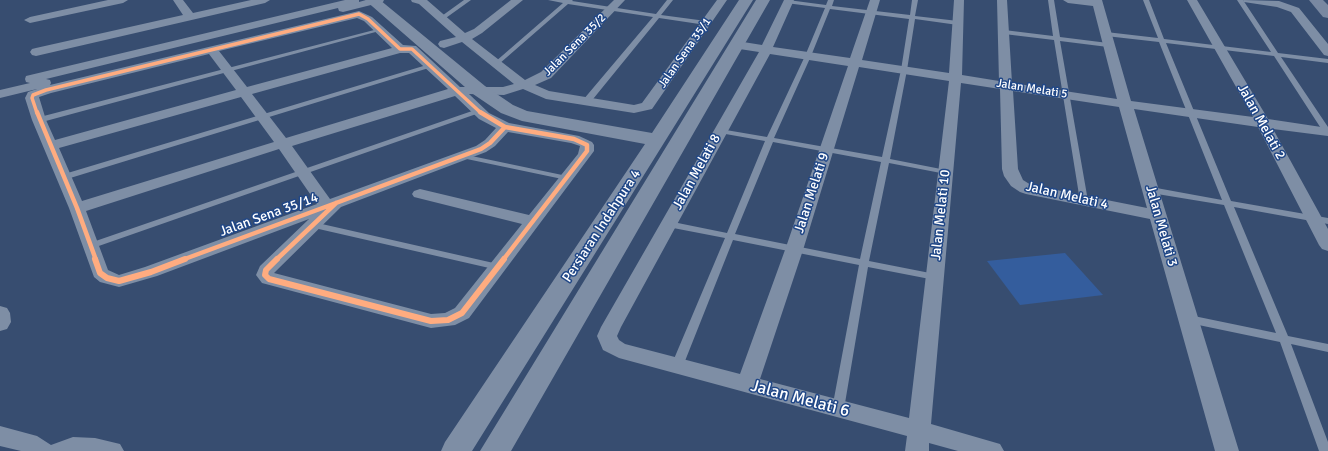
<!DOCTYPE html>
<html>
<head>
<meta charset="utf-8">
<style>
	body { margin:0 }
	canvas { display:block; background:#374d70 }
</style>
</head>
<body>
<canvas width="1328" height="451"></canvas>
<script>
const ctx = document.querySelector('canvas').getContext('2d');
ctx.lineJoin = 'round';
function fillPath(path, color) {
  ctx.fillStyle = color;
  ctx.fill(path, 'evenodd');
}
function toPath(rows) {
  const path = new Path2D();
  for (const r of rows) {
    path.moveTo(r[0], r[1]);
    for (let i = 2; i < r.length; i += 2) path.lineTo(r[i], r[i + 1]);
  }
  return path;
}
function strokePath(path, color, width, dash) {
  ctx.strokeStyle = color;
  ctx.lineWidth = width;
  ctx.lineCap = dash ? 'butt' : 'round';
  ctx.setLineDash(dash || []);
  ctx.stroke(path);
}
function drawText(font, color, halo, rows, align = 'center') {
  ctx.font = font + ' Signika,sans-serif';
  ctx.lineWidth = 3;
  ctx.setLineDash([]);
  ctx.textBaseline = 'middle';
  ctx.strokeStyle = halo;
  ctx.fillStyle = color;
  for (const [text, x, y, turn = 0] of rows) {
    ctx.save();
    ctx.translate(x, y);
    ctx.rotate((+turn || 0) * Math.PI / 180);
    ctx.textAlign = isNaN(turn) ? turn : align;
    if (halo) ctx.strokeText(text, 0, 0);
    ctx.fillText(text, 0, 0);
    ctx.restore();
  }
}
const green = toPath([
	[1065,253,1103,295,1020,305,987,261]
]);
const service = toPath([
	[464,0,471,0,443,20,439,20,439,18,464,0],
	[548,0,573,0,572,1,656,14,667,0,673,0,661,15,706,21,709,23,706,25,659,18,589,104,583,104,583,100,653,17,568,4,499,64,495,64,495,62,563,3,548,0],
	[788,0,826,5,828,0,834,0,832,6,910,15,912,0,918,0,915,16,958,21,961,23,958,25,915,19,907,70,890,159,946,170,950,172,946,174,889,163,869,261,935,274,938,275,940,277,938,279,935,280,868,267,844,409,842,412,838,414,834,412,832,409,859,265,733,240,683,366,681,369,677,370,673,369,671,366,725,238,668,227,664,224,668,221,727,233,765,141,720,133,716,131,720,129,767,137,805,56,825,8,786,3,785,2,788,0],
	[830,9,909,19,901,70,882,157,774,138,811,56,830,9],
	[773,142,881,162,860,259,735,234,773,142],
	[1048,0,1054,0,1060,37,1108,43,1111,45,1108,47,1060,41,1088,201,1084,204,1080,201,1054,40,1004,34,1001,32,1004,30,1053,36,1048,0],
	[1143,0,1149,0,1164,39,1271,52,1237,0,1243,0,1278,53,1328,59,1328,63,1281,57,1328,127,1328,135,1324,133,1274,56,1166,43,1231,201,1328,218,1328,224,1234,207,1288,336,1328,344,1328,352,1291,344,1328,442,1328,451,1319,451,1280,342,1189,323,1185,322,1184,319,1185,316,1189,315,1276,333,1224,205,1151,193,1147,190,1151,187,1222,200,1159,42,1106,36,1103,34,1106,32,1158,38,1143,0],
	[378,29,383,30,42,122,36,122,35,120,36,118,378,29],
	[430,64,432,65,432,67,67,179,61,179,60,177,61,175,430,64],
	[475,110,481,110,482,112,93,248,87,248,85,246,87,244,475,110],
	[459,154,462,154,567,176,571,178,567,180,462,158,459,158,458,156,459,154],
	[313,222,498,264,503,267,498,270,310,227,309,225,313,222]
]);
const minor = toPath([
	[108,0,128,0,123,3,30,23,24,20,30,17,108,0],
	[173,0,183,0,193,13,251,0,270,0,265,3,36,56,32,55,30,52,32,49,36,48,183,15,173,0],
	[345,0,359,0,359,2,366,0,384,0,383,2,343,12,339,11,338,8,46,79,50,80,51,83,50,85,359,11,372,17,403,45,416,46,460,87,503,87,514,84,462,42,444,48,440,47,438,44,440,41,456,37,419,4,412,2,411,0,427,0,465,33,474,29,511,0,523,0,482,33,472,39,525,80,541,72,614,0,625,0,551,78,535,85,549,91,634,105,642,103,717,0,727,0,652,109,634,113,546,99,523,89,504,95,469,94,489,113,509,123,579,136,592,142,594,145,594,151,469,318,455,325,431,328,262,283,256,275,260,266,309,219,157,276,119,287,100,282,94,277,69,208,32,120,25,98,28,92,37,89,0,98,0,90,30,83,26,82,25,79,26,76,345,0],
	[357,18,364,21,392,48,247,87,219,51,357,18],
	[400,53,409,53,448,89,286,138,252,94,400,53],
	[209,54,236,90,55,140,46,120,39,97,51,93,209,54],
	[455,96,479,119,496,128,485,140,476,146,330,199,292,146,455,96],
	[241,97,274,142,82,201,59,148,241,97],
	[508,132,571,143,580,146,578,154,529,215,420,189,414,191,412,194,414,197,522,224,455,308,445,313,431,314,274,273,341,207,486,152,495,146,508,132],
	[279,149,317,204,145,267,119,275,108,270,86,211,279,149],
	[784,0,794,0,773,47,850,58,870,0,880,0,862,60,949,73,954,0,964,0,962,75,999,81,997,0,1007,0,1012,83,1117,99,1093,6,1068,3,1063,0,1102,0,1131,101,1253,117,1187,0,1197,0,1268,119,1328,128,1328,136,1273,129,1328,229,1328,251,1322,249,1319,245,1258,127,1134,109,1239,451,1215,451,1150,219,1026,194,1020,192,1011,186,1004,176,1002,169,1000,89,961,83,931,424,1000,444,1004,451,958,451,929,443,929,451,905,451,907,436,619,358,603,350,597,336,601,327,759,52,733,48,731,45,733,42,737,41,762,45,784,0],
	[770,54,848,66,785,250,740,374,625,344,619,340,617,336,621,327,770,54],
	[859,67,949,81,909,418,760,379,803,250,859,67],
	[1013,91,1119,107,1147,208,1031,185,1023,180,1018,169,1013,91],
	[1243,0,1279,1,1299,8,1328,44,1328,56,1324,55,1291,12,1277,7,1244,2,1243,0],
	[0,306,7,308,10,313,11,322,7,329,0,331,0,306],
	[0,426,37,436,51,445,73,437,95,438,120,444,124,451,21,451,0,446,0,426]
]);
const tertiary = toPath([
	[365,0,380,0,485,86,513,105,527,111,652,133,739,0,753,0,472,451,441,451,445,442,645,144,522,121,501,113,473,94,365,0],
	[756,0,770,0,511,451,480,451,756,0]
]);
const secondary = toPath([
	[1309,0,1323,0,1328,5,1328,18,1323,17,1309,0]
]);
const cyclewayFar2 = toPath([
	[37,113,32,98,33,95,46,90,359,14,368,19,400,49,412,49,481,113]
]);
const cyclewayFar1 = toPath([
	[37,112,77,208,96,260],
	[480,112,505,127],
	[336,203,481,149,490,143,505,127],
	[182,260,336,203],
	[276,260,336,203],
	[503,260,587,151,587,145,574,139,505,127]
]);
const cycleway = toPath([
	[95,259,100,273,107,278,119,281,151,272,185,259],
	[277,259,266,270,265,275,269,279,431,321,448,320,462,313,504,259]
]);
const farStreetnames = [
	["Jalan Sena 35/2",575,45,-45],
	["Jalan Sena 35/1",685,53,-55],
	["Jalan Melati 5",1032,89,9]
];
const streetNames = [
	["Jalan Melati 2",1261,122,61],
	["Jalan Melati 8",697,172,-61],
	["Jalan Melati 9",812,193,-72],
	["Jalan Melati 4",1067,196,13],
	["Jalan Sena 35/14",269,215,-20],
	["Jalan Melati 10",941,215,-84],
	["Persiaran Indahpura 4",602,226,-57],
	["Jalan Melati 3",1161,226,74]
];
const nearStreetnames = [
	["Jalan Melati 6",800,399,15]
];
fillPath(green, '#345d9d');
fillPath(service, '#7e8ea5');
fillPath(minor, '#7e8ea5');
fillPath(tertiary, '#7e8ea5');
fillPath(secondary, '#7988a1');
strokePath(cyclewayFar2, '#ffac80', 3.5);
strokePath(cyclewayFar1, '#ffac80', 4.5);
strokePath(cycleway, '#ffac80', 6);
drawText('12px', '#fff', '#204787', farStreetnames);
drawText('14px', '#fff', '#204787', streetNames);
drawText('17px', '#fff', '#204787', nearStreetnames);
</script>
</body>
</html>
